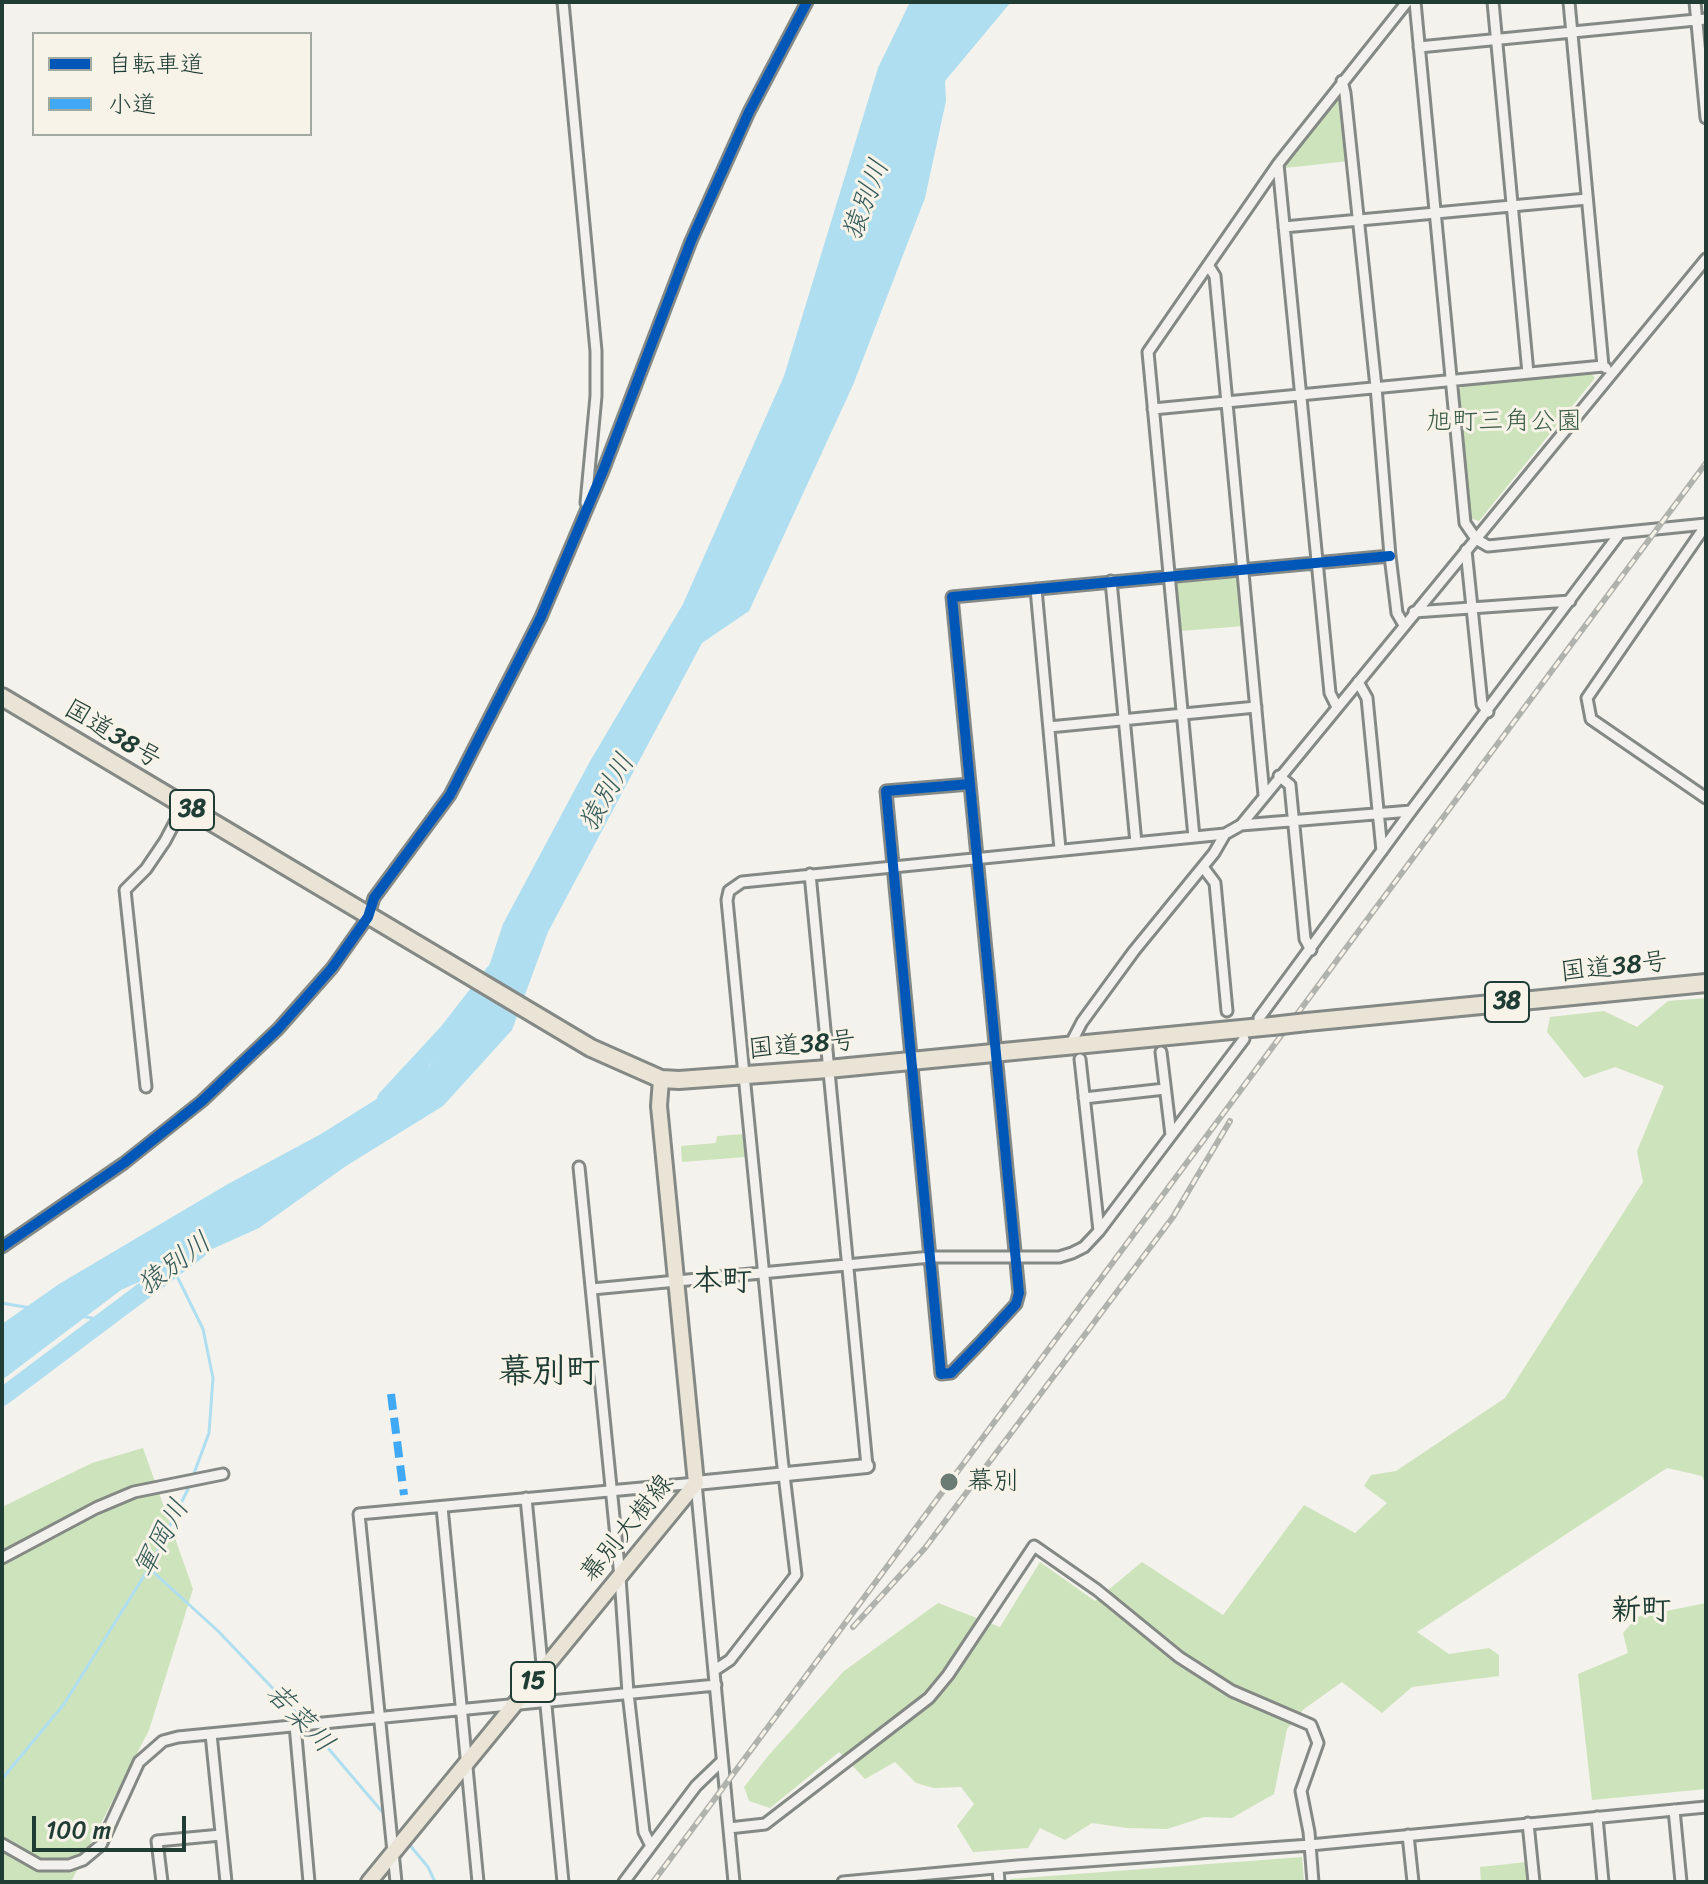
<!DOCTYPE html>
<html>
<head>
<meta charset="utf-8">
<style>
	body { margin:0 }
	#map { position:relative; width:1708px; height:1884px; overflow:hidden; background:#f4f2ec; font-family:Sriracha,"Klee One",sans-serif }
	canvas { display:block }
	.frame { position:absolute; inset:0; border:4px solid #1f3d34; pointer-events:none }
	.legend { position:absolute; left:32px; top:32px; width:280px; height:104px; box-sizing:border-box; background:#f7f3e8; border:2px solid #a1aaa0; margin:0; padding:10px 14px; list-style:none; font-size:24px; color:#1f3d34 }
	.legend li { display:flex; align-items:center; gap:16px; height:40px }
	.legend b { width:40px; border:2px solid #a1aaa0 }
	.scale { position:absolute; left:32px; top:1816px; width:154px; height:36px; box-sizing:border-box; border:4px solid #1f3d34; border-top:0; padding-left:10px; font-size:24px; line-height:28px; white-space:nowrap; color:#1f3d34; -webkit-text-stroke:6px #f7f3e8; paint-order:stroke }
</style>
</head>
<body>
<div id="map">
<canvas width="1708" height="1884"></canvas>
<div class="frame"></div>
<ul class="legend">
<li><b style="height:10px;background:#0057b8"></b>自転車道</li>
<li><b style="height:10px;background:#3fa9f5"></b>小道</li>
</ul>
<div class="scale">100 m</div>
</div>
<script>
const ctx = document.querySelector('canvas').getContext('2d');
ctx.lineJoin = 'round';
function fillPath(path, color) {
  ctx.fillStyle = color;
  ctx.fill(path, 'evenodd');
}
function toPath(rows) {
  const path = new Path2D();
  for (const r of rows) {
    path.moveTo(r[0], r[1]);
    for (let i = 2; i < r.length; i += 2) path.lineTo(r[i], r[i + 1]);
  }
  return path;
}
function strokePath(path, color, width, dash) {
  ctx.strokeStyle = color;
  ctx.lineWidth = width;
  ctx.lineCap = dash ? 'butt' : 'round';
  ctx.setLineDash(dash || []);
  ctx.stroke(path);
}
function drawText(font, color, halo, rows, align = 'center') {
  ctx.font = font + ' Sriracha,"Klee One",sans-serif';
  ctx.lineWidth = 6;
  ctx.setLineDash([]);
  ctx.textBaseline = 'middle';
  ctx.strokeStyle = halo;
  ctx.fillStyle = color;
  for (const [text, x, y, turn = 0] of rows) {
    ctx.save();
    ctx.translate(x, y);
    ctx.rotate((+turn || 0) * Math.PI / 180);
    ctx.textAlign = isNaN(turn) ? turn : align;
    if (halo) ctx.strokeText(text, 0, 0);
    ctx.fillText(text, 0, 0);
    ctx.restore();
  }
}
const green = toPath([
	[1333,97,1343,100,1349,161,1285,168,1285,161],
	[1589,371,1595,378,1479,521,1469,518,1458,391,1466,383],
	[1239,574,1244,626,1181,631,1176,580],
	[1706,998,1706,1486,1702,1476,1667,1468,1417,1632,1449,1654,1489,1648,1499,1655,1499,1676,1412,1687,1382,1713,1342,1682,1304,1709,1287,1729,1274,1794,1232,1818,1204,1817,1167,1829,1127,1828,1092,1823,1065,1840,1040,1828,1028,1848,973,1852,957,1826,974,1804,961,1787,934,1788,916,1783,895,1762,865,1779,839,1752,770,1808,749,1801,744,1787,768,1756,844,1671,938,1603,1000,1627,1040,1562,1095,1601,1142,1562,1223,1615,1304,1505,1355,1533,1387,1503,1364,1486,1371,1475,1396,1471,1505,1398,1643,1182,1637,1151,1664,1086,1615,1067,1584,1078,1547,1032,1550,1017,1604,1011,1637,1027,1668,1001],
	[744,1134,745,1157,682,1162,681,1146,716,1143,717,1136],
	[143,1448,193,1589,149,1730,71,1882,2,1882,2,1507,92,1463],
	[1706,1603,1706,1789,1592,1800,1578,1674,1628,1653,1623,1633,1637,1617],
	[1302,1857,1304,1882,1010,1882,1010,1879],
	[1527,1862,1529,1882,1481,1882,1480,1867]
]);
const water = toPath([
	[910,2,1011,2,945,81,946,101,925,198,853,385,749,611,702,643,548,932,512,1030,443,1106,346,1166,259,1228,121,1290,2,1380,2,1324,59,1284,228,1184,321,1134,429,1066,474,1012,503,924,589,763,683,604,784,376,878,68]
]);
const stream = toPath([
	[173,1268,203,1329,213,1378,209,1433,193,1476],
	[2,1303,30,1308],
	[81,1316,102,1320],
	[150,1569,218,1631,304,1721],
	[310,1727,385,1815],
	[2,1779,64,1704,149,1568,191,1483],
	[408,1843,428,1867,435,1882]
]);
const river = toPath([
	[386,1099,448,1032,494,973],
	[2,1397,198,1250]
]);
const street = toPath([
	[563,2,596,351,596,396,586,503],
	[1415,2,1465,523,1476,539,1488,546,1706,524],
	[1493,2,1528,373],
	[1569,2,1603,366,1606,368],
	[1695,2,1706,118],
	[1419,47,1706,19],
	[1342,81,1345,93,1376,387,1390,556,1397,613,1404,625],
	[1278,164,1330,693,1337,707],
	[1284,227,1587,199],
	[1208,265,1215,276,1264,795],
	[1153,409,1603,366],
	[1706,525,1587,698,1591,719,1706,798],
	[1466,550,1482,704,1488,712],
	[1111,581,1136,843],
	[1036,589,1060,849],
	[1414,612,1570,601],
	[1358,682,1367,698,1382,851],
	[1049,727,1256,707],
	[1279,776,1290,785,1305,939,1311,950],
	[970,784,886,791,941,1374,951,1373,980,1343,1016,1304,1019,1293,952,597,1390,556],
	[1241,825,1411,811],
	[1194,837,1148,352,1278,164,1407,2],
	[1203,867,1215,883,1227,1011],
	[810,874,867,1466],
	[1259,1018,1411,811,1620,533],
	[1070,1045,1082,1022,1134,951,1214,853,1225,834,1241,825,1706,259],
	[1161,1052,1171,1135],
	[1080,1059,1099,1231],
	[146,1087,125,890,146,869,165,841,184,805],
	[1084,1098,1165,1089],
	[579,1167,620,1577,628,1693,644,1832,651,1846],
	[2,1247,124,1163,202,1101,278,1029,332,968,368,917,374,898,450,795,541,617,603,471,691,241,749,112,807,2],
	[592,1289,931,1257,1059,1257,1072,1253,1084,1247,1099,1231,1244,1039],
	[526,1498,563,1882],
	[442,1507,478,1882],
	[2,1558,96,1508,134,1492,223,1474],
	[715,1670,730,1660,796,1575,782,1458,744,1075,727,900,729,891,742,882,1225,834],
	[295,1725,309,1882],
	[211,1734,226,1882],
	[1674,1810,1681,1882],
	[1597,1817,1603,1882],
	[1528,1823,1534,1882],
	[729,1828,765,1824,929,1698,948,1675,1034,1546,1097,1590,1179,1657,1232,1691,1311,1725,1318,1743,1301,1791,1309,1832,1313,1882],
	[1408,1835,1413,1882],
	[2,1844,39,1865,69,1865,83,1860,101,1845,139,1762,163,1741,178,1737,716,1685],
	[998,1868,999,1882],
	[162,1882,157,1841,221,1835],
	[396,1882,359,1514,696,1483,734,1882],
	[624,1882,696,1786,722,1761],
	[843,1882,1017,1866,1310,1845,1706,1807]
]);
const secondary = toPath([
	[696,1483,867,1466]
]);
const primary = toPath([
	[369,1882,696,1483,659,1106,661,1079]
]);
const highway = toPath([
	[2,697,591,1048,661,1079,679,1080,828,1069,1272,1026],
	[1307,1022,1706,983]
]);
const rail = toPath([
	[853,1627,925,1548,1173,1217,1230,1121],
	[653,1882,1706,463]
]);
const highwayBridge = toPath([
	[1272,1026,1307,1022]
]);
const quiet = toPath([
	[391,1394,404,1495]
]);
const cycleway = toPath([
	[970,784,886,791,941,1374,951,1373,980,1343,1016,1304,1019,1293,952,597,1390,556],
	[2,1247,124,1163,202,1101,278,1029,332,968,368,917,374,898,450,795,541,617,603,471,691,241,749,112,807,2]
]);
const markers = [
	[949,1482,10,"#6a7c74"]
];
const shields = [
	[192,810,44],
	[1507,1002,44],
	[533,1682,44]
];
const shieldNames = [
	["38",192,810],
	["38",1507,1002],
	["15",533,1682]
];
const parkNames = [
	["旭町三角公園",1504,422]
];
const streetNames = [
	["国道38号",112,735,31],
	["国道38号",1614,968,-6],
	["国道38号",802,1046,-5],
	["幕別大樹線",628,1529,-51]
];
const poiNames = [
	["幕別",967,1482]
];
const waterNames = [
	["猿別川",867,200,-69],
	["猿別川",608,793,-61],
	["猿別川",175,1265,-37],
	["軍岡川",163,1539,-62],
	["若菜川",299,1719,46]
];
const quarterNames = [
	["本町",722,1282],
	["新町",1641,1611]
];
const districtNames = [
	["幕別町",549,1373]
];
fillPath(green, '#cde3bb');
fillPath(water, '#aedef0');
strokePath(stream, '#aedef0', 3);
strokePath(river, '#aedef0', 18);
strokePath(street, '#848985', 15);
strokePath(secondary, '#848985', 18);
strokePath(primary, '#848985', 20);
strokePath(highway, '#848985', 22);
strokePath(street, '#f2f1ed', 9);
strokePath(secondary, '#f2f1ed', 12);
strokePath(primary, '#e9e4d6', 14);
strokePath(highway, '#e9e4d6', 16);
strokePath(rail, '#b0b2ae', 6);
strokePath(rail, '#f7f3e8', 3, [9]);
strokePath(highwayBridge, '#848985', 22, []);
strokePath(highwayBridge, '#e9e4d6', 16);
strokePath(quiet, '#3fa9f5', 8, [16, 8]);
strokePath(cycleway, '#0057b8', 10);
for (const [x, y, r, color] of markers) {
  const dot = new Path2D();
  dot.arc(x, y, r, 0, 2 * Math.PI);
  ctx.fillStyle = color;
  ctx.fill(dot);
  strokePath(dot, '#f7f3e8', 3);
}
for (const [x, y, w] of shields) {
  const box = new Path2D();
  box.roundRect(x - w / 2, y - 20, w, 40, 6);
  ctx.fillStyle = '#f7f3e8';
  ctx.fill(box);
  strokePath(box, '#1f3d34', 2);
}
drawText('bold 24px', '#1f3d34', null, shieldNames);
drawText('26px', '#3b5c47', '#f7f3e8', parkNames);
drawText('26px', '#1f3d34', '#f7f3e8', streetNames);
drawText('26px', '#1f3d34', '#f7f3e8', poiNames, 'left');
drawText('italic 28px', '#365b5a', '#f7f3e8', waterNames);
drawText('bold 30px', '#1f3d34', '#f7f3e8', quarterNames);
drawText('bold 34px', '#1f3d34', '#f7f3e8', districtNames);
</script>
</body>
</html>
